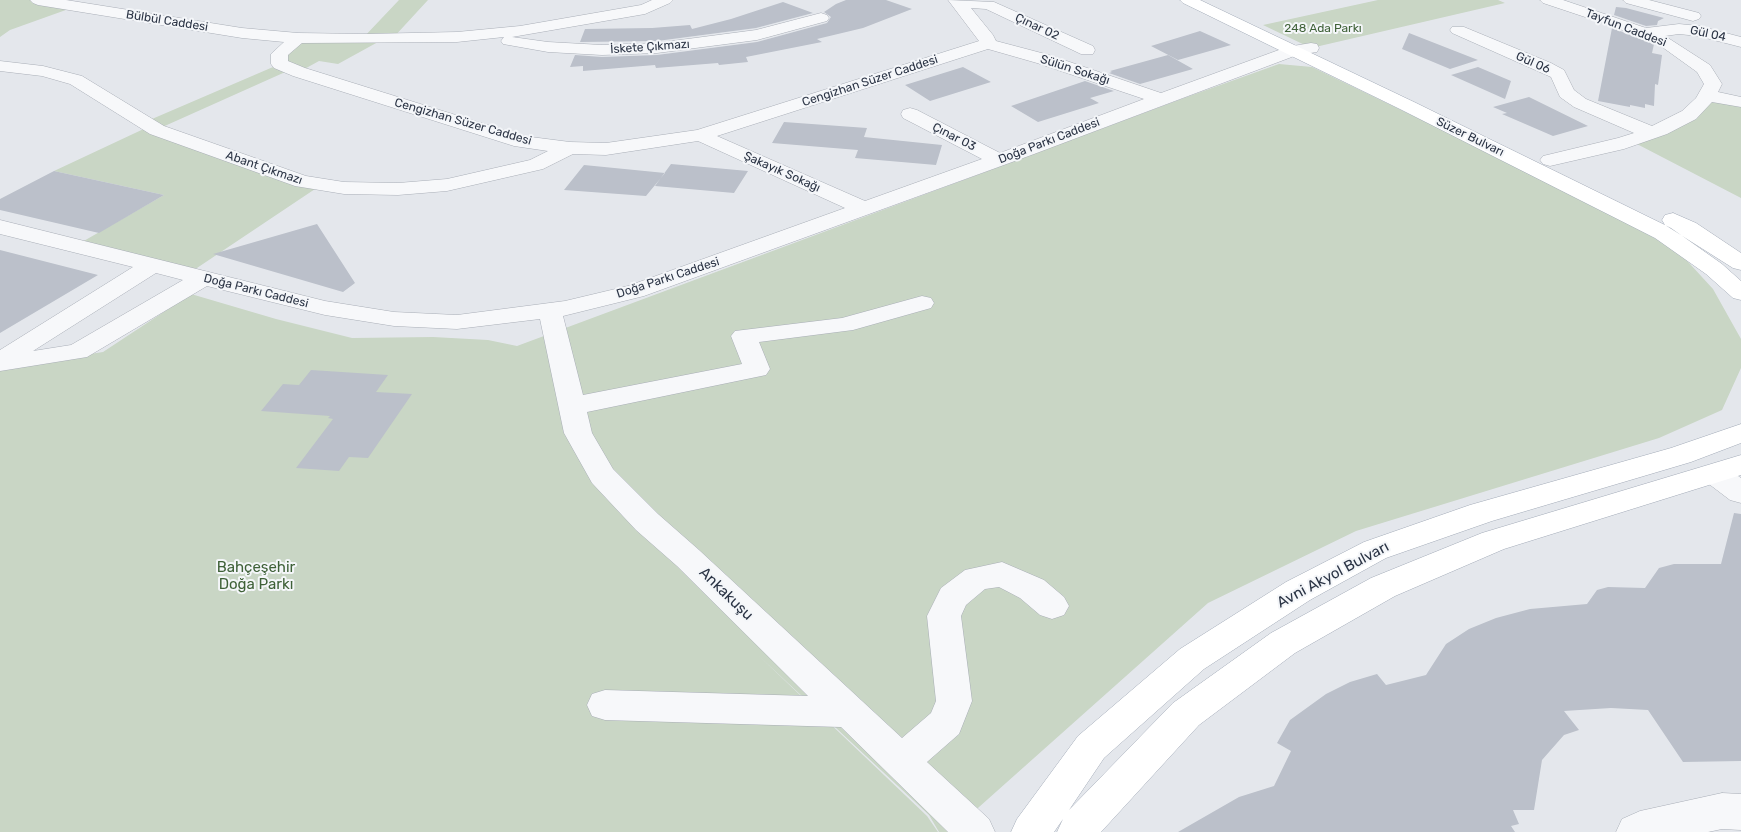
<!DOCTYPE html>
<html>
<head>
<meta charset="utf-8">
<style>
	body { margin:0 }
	canvas { display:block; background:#e4e7ec }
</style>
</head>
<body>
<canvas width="1741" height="832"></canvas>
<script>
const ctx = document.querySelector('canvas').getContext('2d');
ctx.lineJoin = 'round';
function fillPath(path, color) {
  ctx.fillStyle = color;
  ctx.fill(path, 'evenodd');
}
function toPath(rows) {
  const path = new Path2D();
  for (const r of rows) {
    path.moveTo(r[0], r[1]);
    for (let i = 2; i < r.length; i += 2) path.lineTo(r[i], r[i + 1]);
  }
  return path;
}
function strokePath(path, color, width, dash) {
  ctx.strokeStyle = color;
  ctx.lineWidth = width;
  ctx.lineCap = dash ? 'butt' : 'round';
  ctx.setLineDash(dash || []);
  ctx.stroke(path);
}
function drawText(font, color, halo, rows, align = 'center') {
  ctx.font = font + ' Rubik,sans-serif';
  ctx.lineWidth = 4;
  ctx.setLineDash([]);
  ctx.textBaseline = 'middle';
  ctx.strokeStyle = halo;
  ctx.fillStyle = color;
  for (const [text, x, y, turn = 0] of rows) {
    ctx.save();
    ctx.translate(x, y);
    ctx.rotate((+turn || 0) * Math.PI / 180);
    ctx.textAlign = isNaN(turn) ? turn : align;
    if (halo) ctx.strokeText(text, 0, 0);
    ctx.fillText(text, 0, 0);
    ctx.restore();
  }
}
const green = toPath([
	[0,0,38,0,77,6,10,30,0,37],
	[399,0,428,0,393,38,378,42,338,64,319,61,299,72,292,69,158,129,321,185,188,274,75,246,164,195,54,171,150,126,145,122,280,64,298,38,362,39],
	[1378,0,1498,0,1505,3,1311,48,1263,25],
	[1279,64,1312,67,1588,200,1679,252,1713,289,1741,339,1741,368,1722,410,1659,438,1356,531,1208,603,951,832,939,832,929,815,758,655,927,816,938,832,0,832,0,368,103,352,191,294,276,319,352,338,433,337,488,340,517,346,1184,98],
	[1713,100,1741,105,1741,198,1635,143]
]);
const building = toPath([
	[846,0,886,0,912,9,863,28,817,39,822,42,746,57,748,62,719,65,718,63,656,68,655,65,583,71,583,66,570,67,575,55,602,57,657,55,757,42,827,23,831,17,824,12,836,4],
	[783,2,813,13,756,28,657,41,580,42,585,29,652,28,690,25,692,29,731,19],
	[1616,7,1626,8,1664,18,1658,21,1657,25,1646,26,1614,15],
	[1612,28,1654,44,1652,53,1662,55,1658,85,1655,84,1654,106,1645,104,1645,108,1630,105,1630,107,1598,101],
	[1200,31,1231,45,1178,60,1151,46],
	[1409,33,1478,60,1450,69,1402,49],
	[1168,55,1193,69,1140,84,1109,73,1112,72,1110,71],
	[963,67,991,82,930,101,905,85],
	[1478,67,1511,81,1505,99,1451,75],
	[1085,81,1114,91,1090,98,1099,103,1038,122,1011,106],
	[1529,97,1588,126,1553,136,1502,114,1507,113,1493,107],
	[784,122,867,128,864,137,942,145,936,165,855,158,858,150,772,143],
	[671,164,748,171,734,193,655,186],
	[584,165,665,173,646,196,564,190],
	[54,171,164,195,99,233,0,210,0,199],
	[317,224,355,283,343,292,213,254],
	[0,250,98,275,0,333],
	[311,370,388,375,376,392,412,394,368,458,349,457,339,471,296,468,333,419,328,418,330,416,261,411,283,384,299,385],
	[1734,513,1741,514,1741,761,1683,762,1648,710,1611,708,1564,711,1579,730,1564,735,1542,760,1534,810,1513,810,1519,824,1511,826,1515,832,1178,832,1239,797,1274,786,1291,751,1277,743,1290,720,1326,694,1350,682,1377,674,1386,685,1426,675,1446,644,1469,629,1496,618,1530,609,1587,604,1597,590,1608,587,1645,588,1659,568,1674,564,1721,564]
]);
const minor = toPath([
	[30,0,66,0,242,28,298,33,366,34,457,32,520,26,641,5,652,0,673,0,670,3,645,14,512,37,548,42,602,45,657,43,756,30,821,13,827,15,829,18,827,21,757,40,657,53,602,55,548,52,503,44,501,41,504,37,457,42,302,43,288,55,288,61,305,68,523,136,570,142,606,143,697,130,979,41,948,0,994,2,1093,46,1095,50,1093,54,1081,54,986,9,971,8,993,35,996,41,1049,55,1161,93,1287,47,1311,43,1317,44,1319,48,1317,52,1297,55,1034,154,644,296,563,316,583,395,742,364,731,336,735,331,842,318,922,296,931,298,934,303,931,308,853,330,759,342,770,369,766,375,587,412,592,433,613,469,658,514,699,550,902,738,931,713,936,701,927,616,941,588,965,570,1002,562,1044,580,1064,597,1069,606,1064,615,1052,619,1040,615,1020,598,999,587,985,589,966,605,961,616,972,701,959,734,927,762,989,819,995,832,948,832,841,727,605,720,592,716,587,705,592,694,605,690,808,696,677,566,636,530,592,483,564,433,540,319,457,329,394,326,325,315,207,286,87,357,0,371,0,350,133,267,0,234,0,220,325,301,394,312,457,315,565,301,628,286,845,208,698,141,606,155,573,154,543,169,447,191,398,195,344,194,295,186,150,134,70,84,42,76,0,71,0,61,43,66,82,76,164,126,306,176,344,182,398,183,447,179,530,160,548,151,514,146,293,76,274,68,271,64,271,54,284,42,242,38,38,5,33,3,30,0],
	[988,49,1037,63,1144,99,1000,153,917,110,910,108,903,110,901,114,903,118,982,159,865,201,717,136,988,49],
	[156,273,183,280,71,345,33,351,156,273],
	[1540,0,1563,0,1646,28,1679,24,1699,26,1741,37,1741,47,1698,36,1679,34,1665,36,1710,65,1722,84,1718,92,1741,97,1741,107,1712,102,1696,119,1667,134,1624,149,1550,166,1543,164,1540,160,1543,156,1618,138,1634,133,1574,107,1560,97,1551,77,1452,33,1450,30,1452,27,1464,27,1551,63,1564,70,1574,90,1586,99,1652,126,1682,111,1696,98,1704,84,1697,72,1658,44,1615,27,1543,3,1540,0],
	[1623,0,1649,0,1699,13,1701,16,1699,19,1693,21,1626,3,1623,0],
	[1715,464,1725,467,1741,478,1741,503,1730,500,1705,481,1700,474,1705,467,1715,464],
	[1722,793,1741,794,1741,830,1722,829,1708,832,1616,832,1622,819,1640,811,1722,793]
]);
const major = toPath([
	[1180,0,1200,0,1414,102,1671,228,1722,264,1741,281,1741,300,1733,298,1706,274,1655,238,1402,110,1183,3,1180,0],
	[1673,213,1696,223,1741,253,1741,270,1733,268,1665,225,1662,220,1665,215,1673,213],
	[1741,424,1741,443,1691,462,1492,521,1386,558,1310,600,1204,669,1104,758,1069,810,1173,703,1271,633,1371,578,1482,533,1741,455,1741,475,1504,549,1395,596,1295,653,1199,725,1101,832,1057,832,1063,819,1054,832,1011,832,1017,819,1078,736,1180,649,1286,582,1364,542,1470,505,1671,448,1741,424]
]);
const farStreetnames = [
	["Bülbül Caddesi",167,21,9],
	["Çınar 02",1037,27,25],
	["Tayfun Caddesi",1626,28,21],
	["Gül 04",1708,34,12],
	["İskete Çıkmazı",650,47,-4],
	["Gül 06",1533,63,24],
	["Sülün Sokağı",1075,70,18],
	["Cengizhan Süzer Caddesi",870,81,-18],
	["Cengizhan Süzer Caddesi",463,122,16],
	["Çınar 03",954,137,27],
	["Süzer Bulvarı",1470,137,26],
	["Doğa Parkı Caddesi",1049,141,-21],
	["Abant Çıkmazı",264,168,19],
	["Şakayık Sokağı",782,172,24],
	["Doğa Parkı Caddesi",668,278,-18],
	["Doğa Parkı Caddesi",256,291,14]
];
const farParknames = [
	["248 Ada Parkı",1323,29]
];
const parkNames = [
	["Bahçeşehir",256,568],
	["Doğa Parkı",256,585]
];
const streetNames = [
	["Avni Akyol Bulvarı",1333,575,-28],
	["Ankakuşu",726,594,44]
];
fillPath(green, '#c9d6c5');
fillPath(building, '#bbc0ca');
strokePath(minor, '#a9aeb7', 1);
strokePath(major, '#a3abb8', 1);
fillPath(minor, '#f7f8fa');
fillPath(major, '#fff');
drawText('12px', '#2b3445', '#f4f6f9', farStreetnames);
drawText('12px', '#3f6138', '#f4f6f9', farParknames);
drawText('15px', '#3f6138', '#f4f6f9', parkNames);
drawText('15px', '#2b3445', '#f4f6f9', streetNames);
</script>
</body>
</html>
